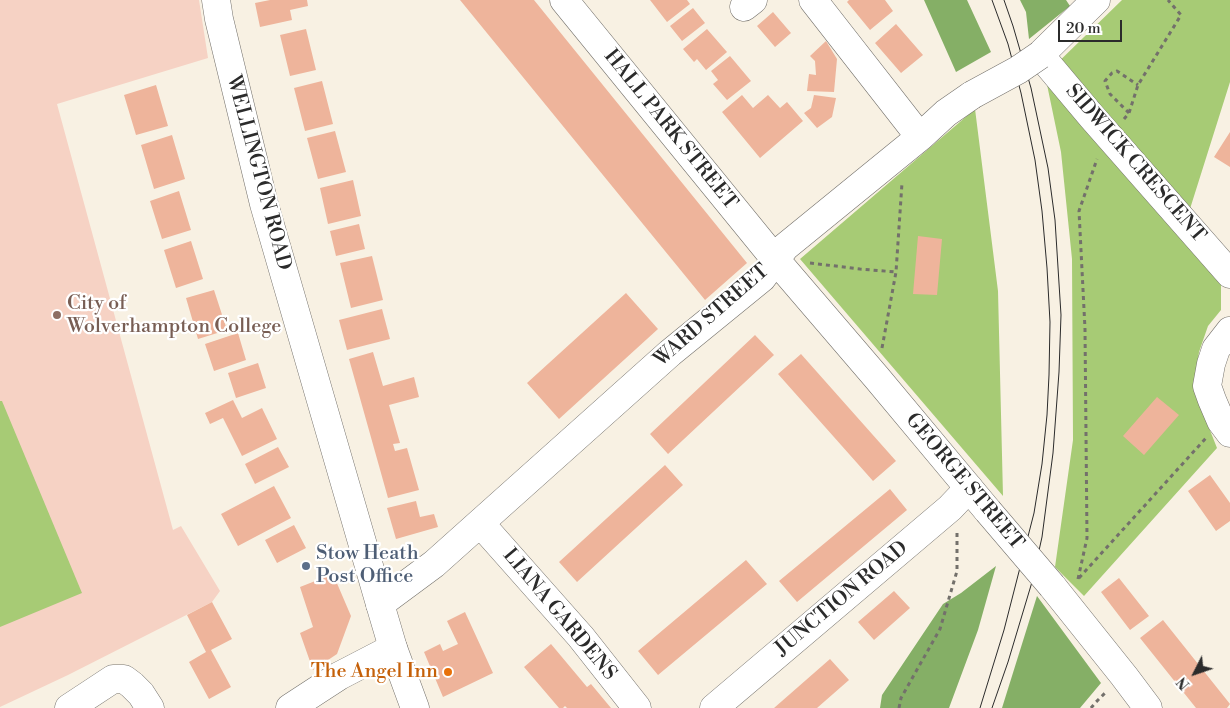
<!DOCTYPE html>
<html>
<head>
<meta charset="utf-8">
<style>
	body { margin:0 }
	#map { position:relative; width:1230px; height:708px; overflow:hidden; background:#f8f1e3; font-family:"Libre Bodoni",serif }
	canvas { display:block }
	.north { position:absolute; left:1170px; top:648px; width:50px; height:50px; -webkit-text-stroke:4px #fff; paint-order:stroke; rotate:229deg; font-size:14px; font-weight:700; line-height:20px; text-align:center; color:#2b2b2b }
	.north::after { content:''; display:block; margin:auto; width:18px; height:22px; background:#2b2b2b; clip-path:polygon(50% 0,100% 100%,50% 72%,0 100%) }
	.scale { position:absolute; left:1058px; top:20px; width:64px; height:22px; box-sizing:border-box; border:2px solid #2b2b2b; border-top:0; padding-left:6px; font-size:15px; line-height:18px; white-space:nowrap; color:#2b2b2b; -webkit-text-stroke:4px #fff; paint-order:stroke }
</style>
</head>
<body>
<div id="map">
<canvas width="1230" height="708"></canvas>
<div class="north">N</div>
<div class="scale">20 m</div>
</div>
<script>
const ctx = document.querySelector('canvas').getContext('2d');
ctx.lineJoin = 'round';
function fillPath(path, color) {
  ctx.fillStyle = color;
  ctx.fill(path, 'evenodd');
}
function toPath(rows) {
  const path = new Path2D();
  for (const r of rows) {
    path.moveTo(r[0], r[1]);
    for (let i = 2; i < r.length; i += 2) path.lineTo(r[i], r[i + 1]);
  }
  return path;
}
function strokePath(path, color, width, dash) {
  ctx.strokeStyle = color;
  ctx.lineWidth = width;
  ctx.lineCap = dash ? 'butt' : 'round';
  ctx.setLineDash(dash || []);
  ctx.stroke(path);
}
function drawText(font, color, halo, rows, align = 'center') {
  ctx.font = font + ' "Libre Bodoni",serif';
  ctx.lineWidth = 4.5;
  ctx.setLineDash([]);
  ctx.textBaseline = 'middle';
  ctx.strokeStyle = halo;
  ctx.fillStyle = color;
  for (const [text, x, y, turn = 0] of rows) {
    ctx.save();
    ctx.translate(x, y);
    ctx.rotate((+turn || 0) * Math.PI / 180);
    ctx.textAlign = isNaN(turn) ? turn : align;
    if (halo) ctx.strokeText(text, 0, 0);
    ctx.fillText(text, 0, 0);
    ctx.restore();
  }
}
const built = toPath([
	[0,0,199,0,208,58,57,104,173,530,181,526,220,591,212,602,68,675,0,707]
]);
const green = toPath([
	[1122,0,1230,0,1230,82,1189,212,1221,283,1221,310,1208,326,1199,352,1194,390,1217,448,1084,596,1055,567,1073,440,1072,259,1061,152,1045,75],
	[975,109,998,291,1003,496,800,259],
	[0,401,2,401,82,593,0,627]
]);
const forest = toPath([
	[924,0,967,0,991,52,956,72],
	[1020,0,1066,0,1070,6,1029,39,1026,12],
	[996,566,978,630,949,708,880,708,882,695,943,604,961,593],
	[1037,596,1101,683,1080,708,1002,708]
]);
const building = toPath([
	[270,0,307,0,308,6,290,10,292,20,260,27,255,3],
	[460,0,534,0,747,263,705,300],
	[650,0,687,0,690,4,667,22],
	[849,0,885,0,893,11,870,30,847,2],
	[693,8,705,23,682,41,670,26],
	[773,12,791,33,775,47,757,26],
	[896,24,923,55,901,73,875,43],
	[306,29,316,70,290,76,280,35],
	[707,29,727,52,706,70,697,59,694,62,683,49],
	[826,41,837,59,834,92,807,91,809,74,816,75,815,61,810,56],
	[730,56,751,81,727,100,713,84,718,80,711,71],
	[322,81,333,124,305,131,294,88],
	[156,85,168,126,136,135,124,95],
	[742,95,753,108,768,95,780,108,787,102,803,121,760,158,722,112],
	[814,95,836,98,832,117,817,128,804,113,811,108],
	[335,131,346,172,318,179,307,138],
	[1230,132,1230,167,1214,157],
	[172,135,185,179,154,189,141,145],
	[353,180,361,216,328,224,320,188],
	[179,191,191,230,162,239,150,201],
	[359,224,365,249,336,256,330,231],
	[918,236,942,239,937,295,913,294],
	[191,241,203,279,176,288,164,250],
	[372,256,383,300,351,308,340,263],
	[214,290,227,330,198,339,186,298],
	[626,293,658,329,559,419,527,383],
	[382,309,390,339,347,350,339,320],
	[238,333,246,360,214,371,205,344],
	[755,335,774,355,668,454,650,434],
	[373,352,383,386,414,377,419,397,389,405,400,443,393,444,395,451,407,448,419,490,388,498,349,359],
	[801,354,896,461,873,481,778,374],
	[258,363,266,388,236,398,228,373],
	[1157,397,1179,415,1144,455,1123,436],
	[233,400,242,418,262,408,277,439,242,456,223,418,210,424,205,413],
	[278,447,289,467,255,484,245,464],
	[665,465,683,485,577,582,559,562],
	[1210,475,1230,503,1230,521,1216,531,1188,491],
	[274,486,291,518,238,546,221,514],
	[890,489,907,510,797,602,779,581],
	[416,501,420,517,434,514,438,527,396,539,387,508],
	[294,525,306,548,277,563,265,540],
	[746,560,767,584,658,675,638,651],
	[333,574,351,616,337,654,313,670,300,633,313,627,300,587],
	[1119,578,1149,616,1130,630,1101,592],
	[894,591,910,608,874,640,858,622],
	[212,602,232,639,211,650,231,687,209,699,189,662,206,652,187,615],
	[465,612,493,673,443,697,424,652,440,644,443,651,458,644,447,621],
	[1163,620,1230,704,1227,708,1196,708,1140,638],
	[551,644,587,687,591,684,611,708,567,708,565,706,563,708,559,708,524,667],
	[830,659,849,680,817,708,774,708]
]);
const path = toPath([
	[1129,113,1110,94,1105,81,1112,73,1117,71,1138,85],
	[1124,119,1129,113,1138,85,1181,15,1168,0],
	[810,263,860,269,896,272],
	[882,348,896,272,902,183],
	[1079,578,1206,438],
	[1078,579,1087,538,1085,329,1079,211,1097,159],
	[899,708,901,698,940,629,957,571,957,533],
	[1091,708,1096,702,1106,692]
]);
const minor = toPath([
	[564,0,775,259,877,378,988,511],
	[813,0,920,137],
	[1096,0,1040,55,1092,117,1230,274],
	[744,7,753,0],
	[1230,331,1216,349,1211,364,1207,386,1212,400,1221,421,1230,433],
	[480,523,581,637,637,708],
	[1052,586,1124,676,1148,708],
	[380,604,434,564,670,353,762,278,785,247,920,137,946,113,972,95],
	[69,708,113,679,124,679,132,685,141,694,150,708],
	[290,708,339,676,393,648],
	[714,708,950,508,969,488]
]);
const highway = toPath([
	[216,0,219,19,264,204,380,604,393,648,415,708]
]);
const tram = toPath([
	[980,708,1004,630,1034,513,1042,464,1047,415,1049,375,1050,322,1047,268,1042,211,1035,160,1021,93,1008,44,992,0],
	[992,708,1008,662,1032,582,1042,537,1053,453,1059,372,1061,315,1055,220,1048,168,1031,88,1013,26,1004,0]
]);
const minorBridge = toPath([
	[972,95,1018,70,1040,55],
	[988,511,1052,586]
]);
const markers = [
	[57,315,5,"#8d6e63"],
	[306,566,5,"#5c6f8a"],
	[448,672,5,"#e8710a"]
];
const streetNames = [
	["HALL PARK STREET",670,130,51],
	["SIDWICK CRESCENT",1135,164,49],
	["WELLINGTON ROAD",258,173,75],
	["WARD STREET",712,316,-41],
	["GEORGE STREET",964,482,50],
	["JUNCTION ROAD",842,599,-40],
	["LIANA GARDENS",559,615,50]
];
const educationNames = [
	["City of",67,304],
	["Wolverhampton College",67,327]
];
const serviceNames = [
	["Stow Heath",316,554],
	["Post Office",316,577]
];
const foodNames = [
	["The Angel Inn",438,672]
];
fillPath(built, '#f6d2c4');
fillPath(green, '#a7cb75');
fillPath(forest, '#85af66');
fillPath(building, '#eeb49b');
strokePath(minor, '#73706b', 29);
strokePath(highway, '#73706b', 29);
strokePath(path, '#73706b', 3, [4, 4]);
strokePath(minor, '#fff', 28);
strokePath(highway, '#fff', 28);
strokePath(tram, '#2b2b2b', 1);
strokePath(minorBridge, '#73706b', 29, []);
strokePath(minorBridge, '#fff', 28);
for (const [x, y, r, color] of markers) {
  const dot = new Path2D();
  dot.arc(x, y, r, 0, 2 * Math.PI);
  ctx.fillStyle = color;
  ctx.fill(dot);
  strokePath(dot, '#fff', 2);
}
drawText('20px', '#2b2b2b', '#fff', streetNames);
drawText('20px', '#785e54', '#fff', educationNames, 'left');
drawText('20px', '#4e5e75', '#fff', serviceNames, 'left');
drawText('20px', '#c56008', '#fff', foodNames, 'right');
</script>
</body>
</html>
